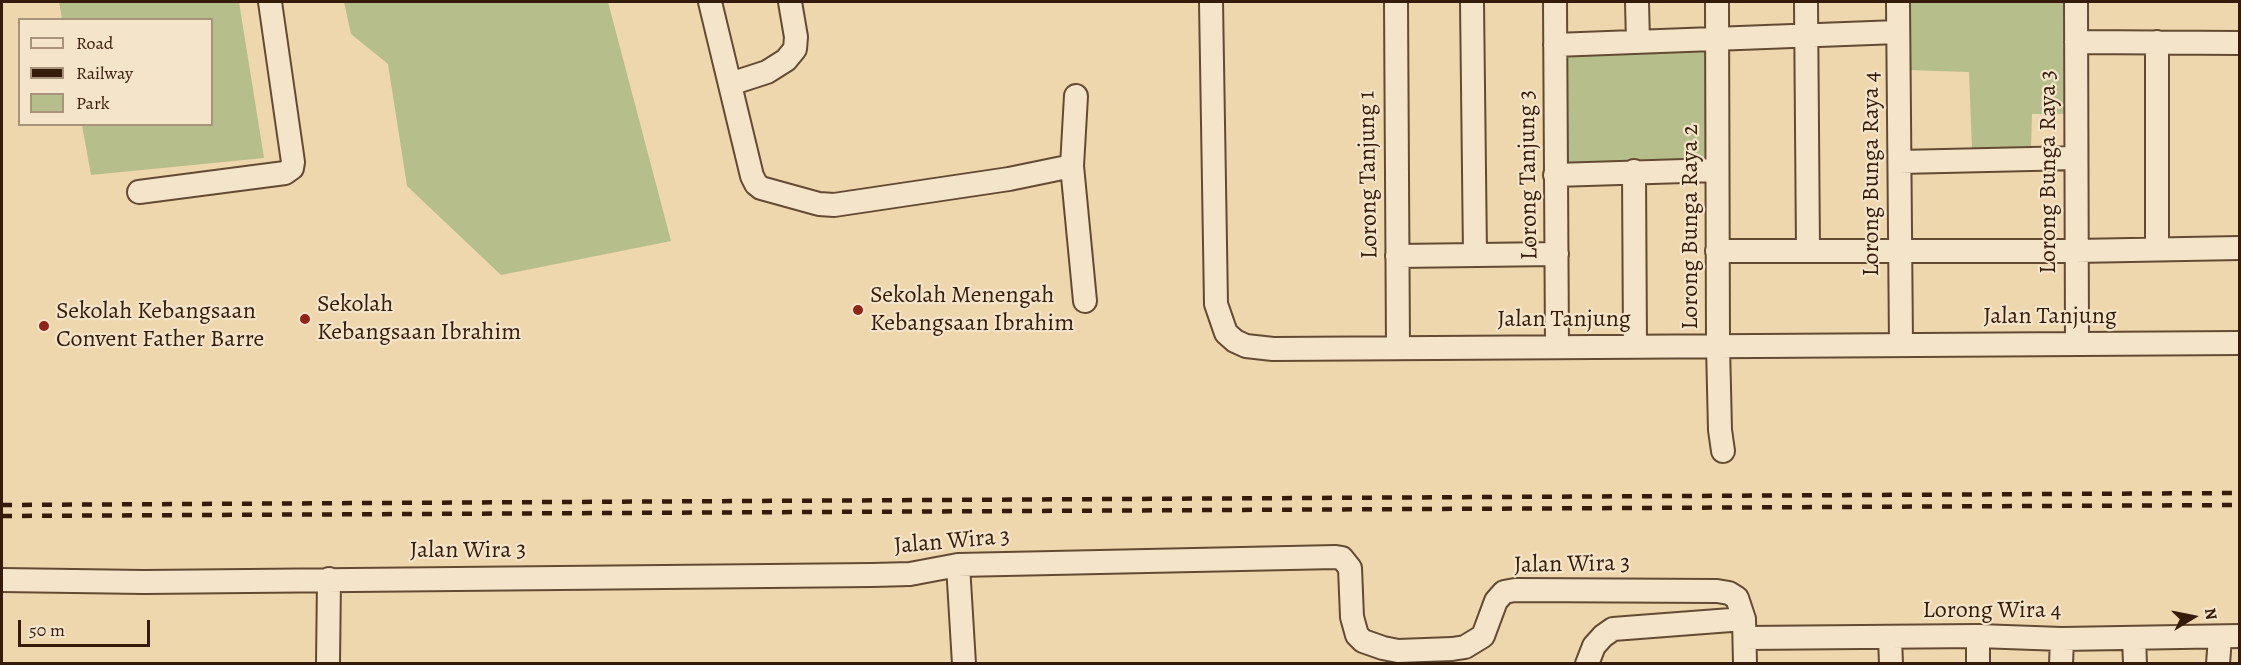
<!DOCTYPE html>
<html>
<head>
<meta charset="utf-8">
<style>
	body { margin:0 }
	#map { position:relative; width:2241px; height:665px; overflow:hidden; background:#eed6ad; font-family:Alegreya,serif }
	canvas { display:block }
	.frame { position:absolute; inset:0; border:3px solid #351b0a; pointer-events:none }
	.legend { position:absolute; left:18px; top:18px; width:195px; height:108px; box-sizing:border-box; background:#f4e4ca; border:2px solid #a8947d; margin:0; padding:8px 10px; list-style:none; font-size:18px; color:#351b0a }
	.legend li { display:flex; align-items:center; gap:12px; height:30px }
	.legend b { width:30px; border:2px solid #a8947d }
	.north { position:absolute; left:2163px; top:587px; width:60px; height:60px; -webkit-text-stroke:4px #f4e4ca; paint-order:stroke; rotate:80deg; font-size:16px; font-weight:700; line-height:24px; text-align:center; color:#351b0a }
	.north::after { content:''; display:block; margin:auto; width:21px; height:27px; background:#351b0a; clip-path:polygon(50% 0,100% 100%,50% 72%,0 100%) }
	.scale { position:absolute; left:18px; top:620px; width:132px; height:27px; box-sizing:border-box; border:3px solid #351b0a; border-top:0; padding-left:8px; font-size:18px; line-height:21px; white-space:nowrap; color:#351b0a; -webkit-text-stroke:4px #f4e4ca; paint-order:stroke }
</style>
</head>
<body>
<div id="map">
<canvas width="2241" height="665"></canvas>
<div class="frame"></div>
<ul class="legend">
<li><b style="height:8px;background:#f4e4ca"></b>Road</li>
<li><b style="height:8px;background:#351b0a"></b>Railway</li>
<li><b style="height:16px;background:#b6be8b"></b>Park</li>
</ul>
<div class="north">N</div>
<div class="scale">50 m</div>
</div>
<script>
const ctx = document.querySelector('canvas').getContext('2d');
ctx.lineJoin = 'round';
function fillPath(path, color) {
  ctx.fillStyle = color;
  ctx.fill(path, 'evenodd');
}
function toPath(rows) {
  const path = new Path2D();
  for (const r of rows) {
    path.moveTo(r[0], r[1]);
    for (let i = 2; i < r.length; i += 2) path.lineTo(r[i], r[i + 1]);
  }
  return path;
}
function strokePath(path, color, width, dash) {
  ctx.strokeStyle = color;
  ctx.lineWidth = width;
  ctx.lineCap = dash ? 'butt' : 'round';
  ctx.setLineDash(dash || []);
  ctx.stroke(path);
}
function drawText(font, color, halo, rows, align = 'center') {
  ctx.font = font + ' Alegreya,serif';
  ctx.lineWidth = 4.5;
  ctx.setLineDash([]);
  ctx.textBaseline = 'middle';
  ctx.strokeStyle = halo;
  ctx.fillStyle = color;
  for (const [text, x, y, turn = 0] of rows) {
    ctx.save();
    ctx.translate(x, y);
    ctx.rotate((+turn || 0) * Math.PI / 180);
    ctx.textAlign = isNaN(turn) ? turn : align;
    if (halo) ctx.strokeText(text, 0, 0);
    ctx.fillText(text, 0, 0);
    ctx.restore();
  }
}
const green = toPath([
	[59,2,239,2,264,158,91,175,82,125,212,124,212,20,62,19],
	[344,2,608,2,671,241,501,275,407,186,388,64,351,34],
	[1906,2,2063,2,2064,114,2032,114,2031,148,1972,149,1969,72,1907,70],
	[1709,48,1709,163,1566,169,1565,51]
]);
const minor = toPath([
	[710,2,752,176,756,184,761,188,819,204,834,205,1009,179,1072,166],
	[1211,2,1216,304,1226,333,1235,341,1246,346,1273,349,2240,343],
	[1396,2,1398,348],
	[1472,2,1475,255],
	[1555,2,1557,347],
	[1637,2,1638,42],
	[1717,2,1718,346,1720,430,1723,451],
	[1806,2,1808,251],
	[1898,2,1901,345],
	[2076,2,2077,343],
	[2076,42,2240,43],
	[1555,45,1898,32],
	[730,84,767,72,786,60,795,49,796,37,790,2],
	[1076,96,1072,166,1085,301],
	[1900,162,2075,158],
	[1634,171,1635,346],
	[1555,175,1717,170],
	[139,192,285,173,292,168,293,162,270,2],
	[2157,249,2157,42],
	[1717,251,2076,251,2240,248],
	[1397,256,1557,254],
	[958,565,964,664],
	[2,580,144,582,872,575,910,574,958,565,1336,557,1342,558,1350,568,1352,617,1357,635,1363,641,1383,648,1398,651,1452,649,1465,647,1483,636,1496,601,1504,592,1515,590,1717,591,1729,593,1737,598,1744,619,1745,664],
	[1978,636,1978,664],
	[1745,638,1978,636,2062,639,2240,636],
	[1890,638,1891,664],
	[2134,638,2135,664],
	[328,664,329,579],
	[1587,664,1594,646,1603,636,1613,629,1744,619],
	[2061,664,2062,639],
	[2218,664,2220,637]
]);
const rail = toPath([
	[2,505,2240,493],
	[2,516,2240,505]
]);
const markers = [
	[858,310,6,"#8f2418"],
	[305,319,6,"#8f2418"],
	[44,326,6,"#8f2418"]
];
const streetNames = [
	["Lorong Bunga Raya 3",2049,172,-90],
	["Lorong Bunga Raya 4",1872,174,-90],
	["Lorong Tanjung 1",1369,175,-91],
	["Lorong Tanjung 3",1529,175,-91],
	["Lorong Bunga Raya 2",1691,227,-90],
	["Jalan Tanjung",2050,317],
	["Jalan Tanjung",1564,320],
	["Jalan Wira 3",952,542,-5],
	["Jalan Wira 3",468,551],
	["Jalan Wira 3",1572,565,-1],
	["Lorong Wira 4",1992,611]
];
const poiNames = [
	["Sekolah Menengah",870,296],
	["Kebangsaan Ibrahim",870,324],
	["Sekolah",317,305],
	["Kebangsaan Ibrahim",317,333],
	["Sekolah Kebangsaan",56,312],
	["Convent Father Barre",56,340]
];
fillPath(green, '#b6be8b');
strokePath(minor, '#634a33', 26);
strokePath(minor, '#f4e4ca', 22);
strokePath(rail, '#351b0a', 4.5, [10, 10]);
for (const [x, y, r, color] of markers) {
  const dot = new Path2D();
  dot.arc(x, y, r, 0, 2 * Math.PI);
  ctx.fillStyle = color;
  ctx.fill(dot);
  strokePath(dot, '#f4e4ca', 2);
}
drawText('24px', '#351b0a', '#f4e4ca', streetNames);
drawText('24px', '#351b0a', '#f4e4ca', poiNames, 'left');
</script>
</body>
</html>
